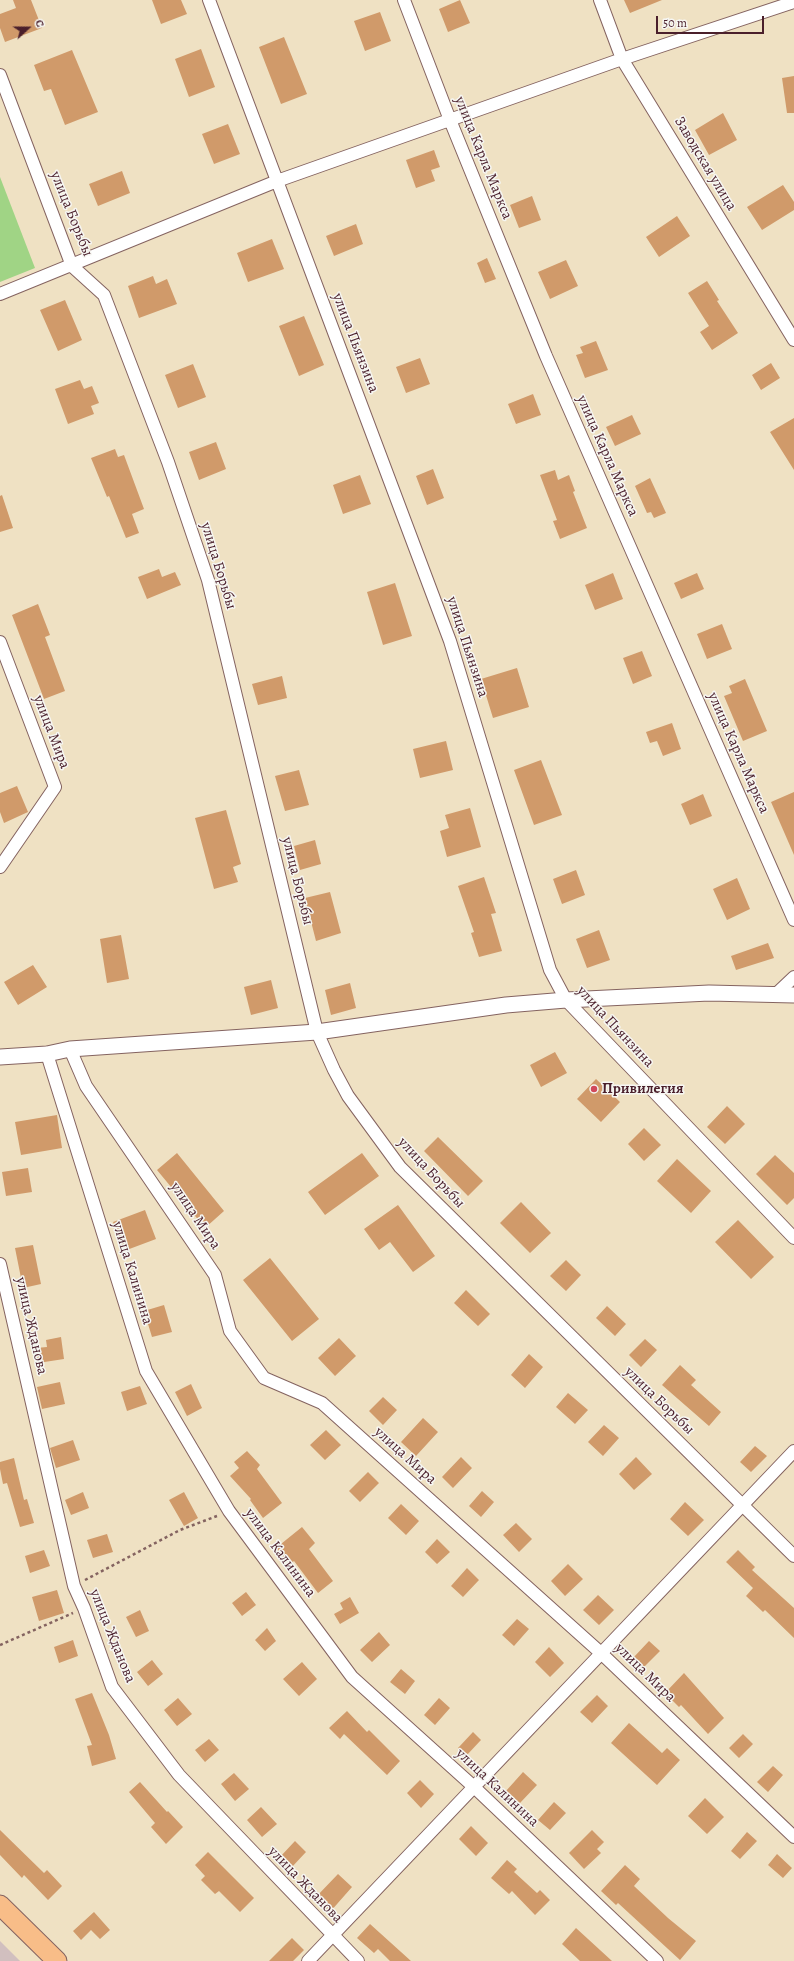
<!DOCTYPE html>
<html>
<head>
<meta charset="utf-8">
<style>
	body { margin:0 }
	#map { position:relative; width:794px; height:1961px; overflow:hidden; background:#efe1c3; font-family:Alegreya,serif }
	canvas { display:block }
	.north { position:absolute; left:8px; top:8px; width:40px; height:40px; -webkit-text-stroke:3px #f6f6f2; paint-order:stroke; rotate:69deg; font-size:11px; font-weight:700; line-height:16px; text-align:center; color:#4a1f2b }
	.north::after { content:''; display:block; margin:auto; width:14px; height:18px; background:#4a1f2b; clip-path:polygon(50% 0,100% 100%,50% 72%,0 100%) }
	.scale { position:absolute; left:656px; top:16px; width:108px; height:18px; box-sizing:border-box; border:2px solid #4a1f2b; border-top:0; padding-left:5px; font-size:12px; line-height:14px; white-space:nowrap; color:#4a1f2b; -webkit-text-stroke:3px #f6f6f2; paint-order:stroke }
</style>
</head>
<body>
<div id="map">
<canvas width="794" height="1961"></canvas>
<div class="north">С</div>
<div class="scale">50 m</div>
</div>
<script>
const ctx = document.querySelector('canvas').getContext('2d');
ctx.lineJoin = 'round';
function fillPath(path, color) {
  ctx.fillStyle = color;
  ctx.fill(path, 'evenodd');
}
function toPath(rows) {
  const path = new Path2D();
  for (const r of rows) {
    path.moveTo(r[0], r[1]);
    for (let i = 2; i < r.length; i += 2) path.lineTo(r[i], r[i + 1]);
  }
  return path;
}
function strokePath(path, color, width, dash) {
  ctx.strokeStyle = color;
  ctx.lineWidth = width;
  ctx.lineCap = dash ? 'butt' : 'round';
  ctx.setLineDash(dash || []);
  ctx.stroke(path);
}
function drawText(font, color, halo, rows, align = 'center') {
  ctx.font = font + ' Alegreya,serif';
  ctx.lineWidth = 3;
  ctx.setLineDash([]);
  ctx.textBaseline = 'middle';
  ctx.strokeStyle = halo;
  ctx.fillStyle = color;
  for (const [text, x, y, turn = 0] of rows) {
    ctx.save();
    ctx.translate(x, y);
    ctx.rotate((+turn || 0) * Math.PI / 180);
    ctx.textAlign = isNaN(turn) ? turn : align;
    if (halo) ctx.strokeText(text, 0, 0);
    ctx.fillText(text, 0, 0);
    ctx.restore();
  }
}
const industrial = toPath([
	[0,1941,20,1961,0,1961]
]);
const green = toPath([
	[0,177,35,268,0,282]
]);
const building = toPath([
	[13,0,31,0,42,28,5,42,0,28,0,14,16,8],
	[152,0,181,0,187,14,161,24],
	[460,0,470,23,448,32,439,9],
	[624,0,662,0,630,13],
	[380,12,391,41,365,51,354,21],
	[284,37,307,94,281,104,259,47],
	[201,49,215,87,189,97,175,59],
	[72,50,98,112,65,125,51,89,44,91,34,65],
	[794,76,794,113,787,113,782,78],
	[723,113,737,140,709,155,695,130],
	[228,124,240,154,214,164,202,134],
	[434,150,440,167,431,170,435,181,416,188,406,160],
	[122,171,130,193,98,206,89,184],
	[783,185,794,202,794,210,762,230,747,207],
	[532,196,541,220,519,228,510,205],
	[677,216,690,236,659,257,646,237],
	[356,224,363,244,334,256,326,236],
	[272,239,284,269,248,282,237,253],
	[487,258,496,279,485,283,477,263],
	[566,260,578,286,550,299,538,272],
	[153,276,156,284,167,279,177,304,139,318,128,286],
	[707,281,719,300,717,301,738,333,712,350,700,332,709,326,688,293],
	[65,300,82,340,58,351,40,310],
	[304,316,324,365,299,376,279,326],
	[596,341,608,370,585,378,576,355,583,353,580,347],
	[420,358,430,384,406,393,396,367],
	[771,363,780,378,761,390,752,375],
	[193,364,206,397,178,408,165,375],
	[80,380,84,389,92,386,99,403,91,406,94,414,68,424,55,389],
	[533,394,541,415,516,424,508,404],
	[632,415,641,434,615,446,606,427],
	[794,418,794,470,770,432],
	[216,442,226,469,199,480,189,452],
	[115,449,118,457,124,455,144,509,132,514,139,533,126,538,109,496,107,497,91,458],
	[433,469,444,498,427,505,416,476],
	[555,470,558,480,569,475,575,491,573,492,587,528,560,539,553,521,557,520,540,475],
	[360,475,371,504,343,514,333,485],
	[650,478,666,513,654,518,651,512,647,513,635,486],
	[2,495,13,528,0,532,0,496],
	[159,569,162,577,175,572,181,585,147,599,138,577],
	[613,573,623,599,595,610,585,585],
	[697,573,704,589,681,599,674,583],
	[395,583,412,636,383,645,367,592],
	[38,604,50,635,45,637,65,691,44,699,12,615],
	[722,624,732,649,707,659,697,634],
	[642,651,652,676,633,684,623,658],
	[517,668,529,707,493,718,481,679],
	[282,676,287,698,258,705,252,684],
	[745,679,767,731,743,741,724,696,732,693,729,686],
	[672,723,681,749,663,756,657,741,650,743,646,732],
	[446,741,453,770,420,778,413,749],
	[541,760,562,815,534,825,514,770],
	[299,770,309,805,285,811,275,776],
	[17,786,28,812,4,823,0,812,0,793],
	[794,792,794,855,771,802],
	[703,794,712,816,690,825,681,804],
	[470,808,481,847,447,857,440,831,449,828,445,815],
	[226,810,241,864,233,867,238,882,214,889,195,818],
	[315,840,321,864,300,870,294,846],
	[576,870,585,895,562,904,553,879],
	[484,877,496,913,491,914,502,951,479,957,471,933,474,932,458,886],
	[737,878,750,909,727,920,713,889],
	[330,892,341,933,316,941,305,898],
	[599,930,610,960,587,968,576,939],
	[121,935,129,979,107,983,100,939],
	[768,943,774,958,736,970,731,956],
	[33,965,47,987,18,1005,4,982],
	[271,980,278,1008,251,1015,244,987],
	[350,983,356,1008,331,1015,325,990],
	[555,1052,567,1073,541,1087,530,1065],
	[596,1079,620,1102,601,1122,577,1099],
	[727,1106,745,1124,725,1144,707,1127],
	[57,1115,62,1148,21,1155,15,1122],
	[644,1128,661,1145,644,1161,628,1144],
	[438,1137,483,1181,468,1196,424,1151],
	[177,1153,224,1211,205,1228,157,1170],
	[362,1153,379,1176,325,1215,308,1192],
	[775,1155,794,1173,794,1198,787,1205,756,1174],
	[677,1159,711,1191,691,1213,657,1181],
	[28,1168,32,1192,6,1196,2,1172],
	[521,1202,551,1233,530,1253,500,1223],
	[398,1205,435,1256,413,1272,390,1242,379,1250,364,1229],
	[145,1210,156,1239,124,1251,113,1222],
	[738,1220,774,1257,751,1279,715,1242],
	[33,1245,41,1284,23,1288,15,1248],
	[270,1258,319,1319,292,1341,243,1280],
	[566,1260,581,1275,566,1291,550,1276],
	[466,1290,490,1314,478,1326,454,1303],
	[164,1305,172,1332,152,1337,144,1311],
	[607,1306,626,1324,615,1336,596,1318],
	[61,1337,64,1359,38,1363,36,1348,47,1347,46,1340],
	[339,1338,356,1356,335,1376,318,1358],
	[645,1339,657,1350,641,1367,629,1355],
	[529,1354,543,1367,525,1388,511,1375],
	[680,1365,696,1380,691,1385,721,1412,709,1426,662,1385],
	[60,1382,65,1404,42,1409,37,1387],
	[191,1384,202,1408,187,1416,175,1392],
	[140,1386,147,1404,127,1411,121,1392],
	[568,1393,588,1410,575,1424,556,1407],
	[383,1397,397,1410,383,1425,369,1411],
	[423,1418,438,1432,416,1456,401,1442],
	[604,1425,619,1438,603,1456,588,1442],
	[326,1430,341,1445,325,1460,310,1445],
	[73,1440,80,1460,56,1468,50,1448],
	[755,1446,767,1456,751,1472,740,1462],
	[247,1451,260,1465,257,1469,282,1503,263,1518,250,1500,251,1499,230,1476,239,1468,234,1462],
	[461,1457,472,1468,453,1488,442,1477],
	[636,1457,652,1474,634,1490,619,1474],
	[14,1458,24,1500,27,1499,34,1523,20,1527,7,1483,3,1484,0,1469,0,1462],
	[368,1472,379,1483,360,1502,349,1491],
	[482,1491,494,1502,481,1517,469,1506],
	[83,1492,89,1508,71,1515,65,1500],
	[184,1492,198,1518,184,1526,169,1500],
	[685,1502,704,1520,688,1536,670,1519],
	[401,1504,419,1521,406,1535,388,1518],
	[516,1523,532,1539,519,1552,503,1535],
	[302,1527,315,1543,309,1549,333,1581,318,1593,294,1561,290,1564,276,1548],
	[107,1534,113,1552,93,1558,87,1540],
	[437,1539,450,1552,437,1564,425,1552],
	[44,1550,50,1566,30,1573,25,1556],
	[738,1550,755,1567,752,1570,794,1608,794,1638,765,1610,763,1612,746,1596,753,1588,726,1562],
	[568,1564,583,1579,565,1596,551,1581],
	[467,1568,479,1580,463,1597,451,1586],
	[57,1590,64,1613,39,1621,32,1597],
	[246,1592,256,1605,242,1616,232,1603],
	[598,1595,614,1610,599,1625,583,1610],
	[350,1597,359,1613,340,1624,334,1614,343,1609,340,1603],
	[140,1610,149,1631,136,1637,126,1617],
	[517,1619,529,1629,514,1646,502,1635],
	[267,1628,276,1641,265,1651,255,1640],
	[379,1632,390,1645,372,1662,360,1650],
	[73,1640,78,1656,59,1663,54,1647],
	[649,1641,660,1651,643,1668,633,1658],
	[549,1647,564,1663,550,1677,535,1662],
	[152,1660,163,1674,148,1686,137,1672],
	[302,1662,317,1679,299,1696,283,1679],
	[401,1669,415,1681,405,1694,390,1682],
	[684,1673,724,1718,708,1734,681,1705,679,1707,665,1693],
	[92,1693,109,1735,116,1759,92,1766,87,1746,92,1745,75,1699],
	[597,1695,608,1706,592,1723,580,1712],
	[178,1698,192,1714,177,1726,164,1710],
	[439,1698,450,1708,435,1725,424,1715],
	[347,1711,367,1732,369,1730,400,1761,387,1775,344,1734,340,1739,329,1728],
	[629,1723,662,1753,667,1748,680,1760,657,1785,611,1743],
	[473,1732,481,1740,466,1756,458,1748],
	[743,1734,753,1744,739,1758,729,1748],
	[209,1739,219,1750,205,1762,195,1750],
	[773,1766,783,1775,768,1792,757,1782],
	[523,1772,537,1785,520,1803,506,1791],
	[234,1773,249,1789,235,1801,221,1784],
	[420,1780,434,1794,421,1808,407,1793],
	[140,1782,167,1812,168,1811,183,1827,166,1844,151,1827,155,1823,129,1792],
	[705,1798,724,1817,707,1834,688,1816],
	[554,1802,566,1813,550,1830,538,1820],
	[261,1807,277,1824,262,1837,247,1820],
	[471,1826,488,1843,476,1856,459,1839],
	[0,1830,44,1873,47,1870,62,1886,48,1900,24,1875,22,1878,0,1855],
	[592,1830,604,1842,597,1849,601,1853,584,1869,569,1853],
	[747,1832,757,1841,740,1859,731,1851],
	[295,1841,306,1852,291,1868,280,1857],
	[208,1852,254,1898,240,1912,219,1891,215,1894,201,1880,205,1876,195,1865],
	[777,1854,792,1868,783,1878,768,1865],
	[507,1860,517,1869,514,1872,537,1893,540,1890,550,1900,535,1915,512,1891,509,1894,491,1878],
	[625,1865,640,1879,634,1886,668,1918,696,1941,680,1960,618,1903,616,1905,601,1891],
	[338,1874,352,1887,330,1912,315,1898],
	[94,1912,110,1930,100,1939,91,1930,81,1940,73,1931],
	[370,1924,411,1961,390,1961,378,1949,374,1953,357,1938],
	[576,1928,612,1961,580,1961,562,1944],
	[292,1938,304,1950,293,1961,269,1961]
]);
const path = toPath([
	[85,1580,180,1530,217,1516],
	[0,1645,73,1613]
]);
const minor = toPath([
	[209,0,450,641,550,970,566,1000,794,1238],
	[404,0,450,120,546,356,794,920],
	[600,0,622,59,794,340],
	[0,75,72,266,104,295,168,462,208,580,317,1032,334,1070,348,1096,400,1167,794,1556],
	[0,294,277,181,622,59,794,2],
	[0,642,55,787,0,867],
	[775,995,794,977],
	[70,1049,86,1086,215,1275,230,1331,264,1378,322,1403,602,1654,794,1837],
	[47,1054,146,1371,229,1511,352,1677,474,1787,657,1961],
	[0,1264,74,1586,84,1608,112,1687,179,1775,358,1961],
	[308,1961,794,1451]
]);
const tertiary = toPath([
	[0,1057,47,1054,70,1049,317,1032,506,1005,566,1000,709,993,794,995]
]);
const primary = toPath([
	[0,1905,57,1961]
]);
const markers = [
	[594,1089,4,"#d1495b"]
];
const streetNames = [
	["улица Карла Маркса",483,158,68],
	["Заводская улица",705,164,59],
	["улица Борьбы",71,214,68],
	["улица Пьянзина",355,343,69],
	["улица Карла Маркса",607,456,66],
	["улица Борьбы",218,566,73],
	["улица Пьянзина",467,647,72],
	["улица Мира",51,732,69],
	["улица Карла Маркса",738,753,66],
	["улица Борьбы",297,881,76],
	["улица Пьянзина",615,1027,47],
	["улица Борьбы",431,1173,47],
	["улица Мира",195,1216,56],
	["улица Калинина",132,1273,73],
	["улица Жданова",31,1326,77],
	["улица Борьбы",659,1401,44],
	["улица Мира",405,1456,42],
	["улица Калинина",280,1553,53],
	["улица Жданова",112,1636,68],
	["улица Мира",645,1673,44],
	["улица Калинина",497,1788,43],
	["улица Жданова",305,1885,46]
];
const poiNames = [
	["Привилегия",602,1089]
];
fillPath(industrial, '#d1bfbf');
fillPath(green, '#a0d485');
fillPath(building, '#d09a6a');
strokePath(minor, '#846360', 14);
strokePath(tertiary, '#846360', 17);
strokePath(primary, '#846360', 21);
strokePath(path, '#846360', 2.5, [3, 3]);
strokePath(minor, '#fff', 12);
strokePath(tertiary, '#fff', 15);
strokePath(primary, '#f8bd88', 19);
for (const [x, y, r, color] of markers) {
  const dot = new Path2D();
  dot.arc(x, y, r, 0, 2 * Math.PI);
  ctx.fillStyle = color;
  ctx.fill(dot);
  strokePath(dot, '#f6f6f2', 1.5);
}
drawText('15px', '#4a1f2b', '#f6f6f2', streetNames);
drawText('bold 15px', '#4a1f2b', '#f6f6f2', poiNames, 'left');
</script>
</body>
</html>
